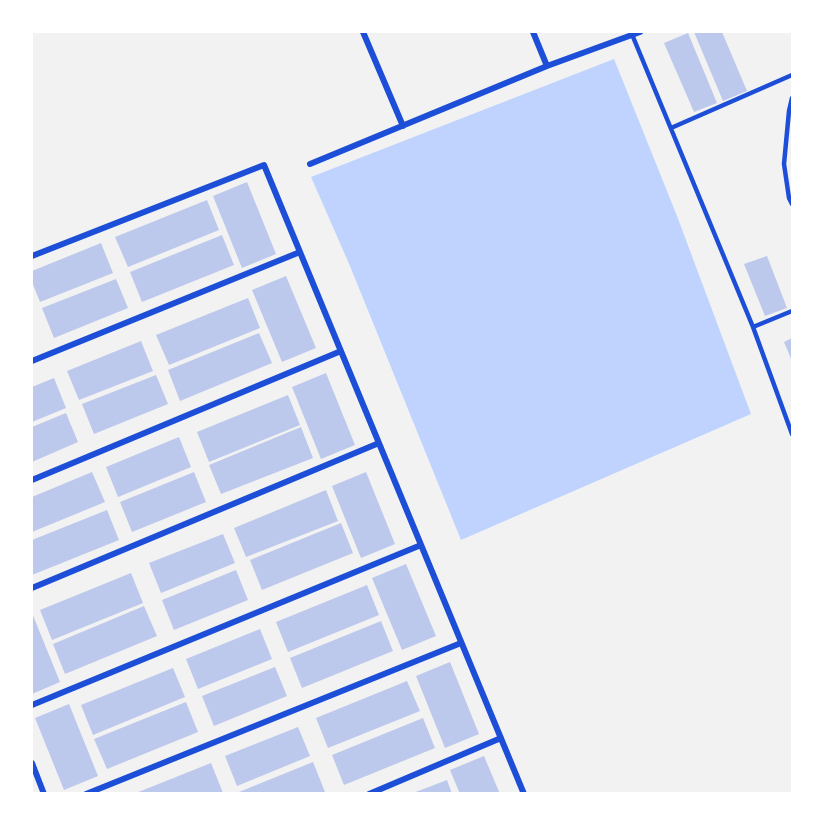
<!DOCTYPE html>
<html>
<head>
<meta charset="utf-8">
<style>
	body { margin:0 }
	#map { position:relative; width:824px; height:825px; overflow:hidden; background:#f2f2f2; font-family:Lato,sans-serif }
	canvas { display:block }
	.frame { position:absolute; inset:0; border:33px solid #fff; pointer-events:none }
</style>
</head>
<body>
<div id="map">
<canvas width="824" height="825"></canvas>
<div class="frame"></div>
</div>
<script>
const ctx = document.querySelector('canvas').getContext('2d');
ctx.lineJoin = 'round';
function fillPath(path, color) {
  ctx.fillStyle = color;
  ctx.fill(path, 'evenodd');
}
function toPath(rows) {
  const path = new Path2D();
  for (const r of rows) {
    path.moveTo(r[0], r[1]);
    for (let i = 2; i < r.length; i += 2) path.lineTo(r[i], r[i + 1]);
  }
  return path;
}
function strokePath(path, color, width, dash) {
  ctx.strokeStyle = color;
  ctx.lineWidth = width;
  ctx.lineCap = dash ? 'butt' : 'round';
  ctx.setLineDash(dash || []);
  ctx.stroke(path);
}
const water = toPath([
	[614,59,677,216,751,414,461,540,350,266,311,177]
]);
const building = toPath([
	[694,32,722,32,747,91,723,101],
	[688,33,717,103,694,112,664,43],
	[247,182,276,254,242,268,213,196],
	[207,200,219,230,128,267,115,237],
	[222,235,234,265,142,302,130,272],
	[101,243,113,273,40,302,32,282,32,271],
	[767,256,787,308,765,316,744,264],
	[286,276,316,348,282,362,252,290],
	[116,279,128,308,54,338,42,308],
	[248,298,260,328,169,365,156,335],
	[259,333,272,363,180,401,168,370],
	[792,338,792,361,784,342],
	[141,341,153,371,79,400,67,371],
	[326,373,355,445,321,459,292,387],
	[156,375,168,404,94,434,82,404],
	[54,378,66,408,32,422,32,387],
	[288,395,300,425,209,462,197,432],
	[66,413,78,442,32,462,32,427],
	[301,427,313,458,221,494,209,465],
	[179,437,191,467,118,497,106,467],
	[92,472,105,502,32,532,32,497],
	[194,472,206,502,132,532,120,502],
	[366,472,395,544,361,558,332,486],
	[326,490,338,521,246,557,234,528],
	[107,510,119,540,32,575,32,540],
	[341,523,353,553,262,590,250,560],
	[223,534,235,563,161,593,149,563],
	[406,564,436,636,402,650,372,578],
	[236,570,248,600,174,630,162,600],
	[131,573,143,603,52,640,40,610],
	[367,585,379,615,288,652,276,622],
	[144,606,157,636,65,674,53,644],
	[32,613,60,682,32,694],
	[381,621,393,651,302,688,290,658],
	[260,629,272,659,198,689,186,659],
	[450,662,479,734,445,748,416,676],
	[275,667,287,696,214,726,202,696],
	[173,668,185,697,93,735,81,705],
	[407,681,420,711,328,748,316,718],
	[186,702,198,732,107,769,94,739],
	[69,704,98,776,64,790,35,718],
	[423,718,435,748,344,785,332,755],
	[298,727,310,756,237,786,225,756],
	[484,756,500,794,460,794,450,770],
	[313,762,325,792,320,794,240,794,239,792],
	[211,763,223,793,136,794,136,793],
	[447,780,452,794,413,794,413,793]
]);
const service = toPath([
	[631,32,753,327,792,434],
	[792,98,789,111,784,164,789,198,792,204],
	[671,128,792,75],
	[753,327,792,311]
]);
const minor = toPath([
	[363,32,403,126],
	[533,32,547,66],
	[310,164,547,66,640,32],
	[32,256,264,165,524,794],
	[32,361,300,252],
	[32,480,341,351],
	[32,588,379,443],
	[32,705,421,545],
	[32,763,44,794],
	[86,794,461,643],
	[369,794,501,738]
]);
fillPath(water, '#bfd3fe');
fillPath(building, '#bdc9ec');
strokePath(service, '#1d4ed8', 4.5);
strokePath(minor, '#1d4ed8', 6);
</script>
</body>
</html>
